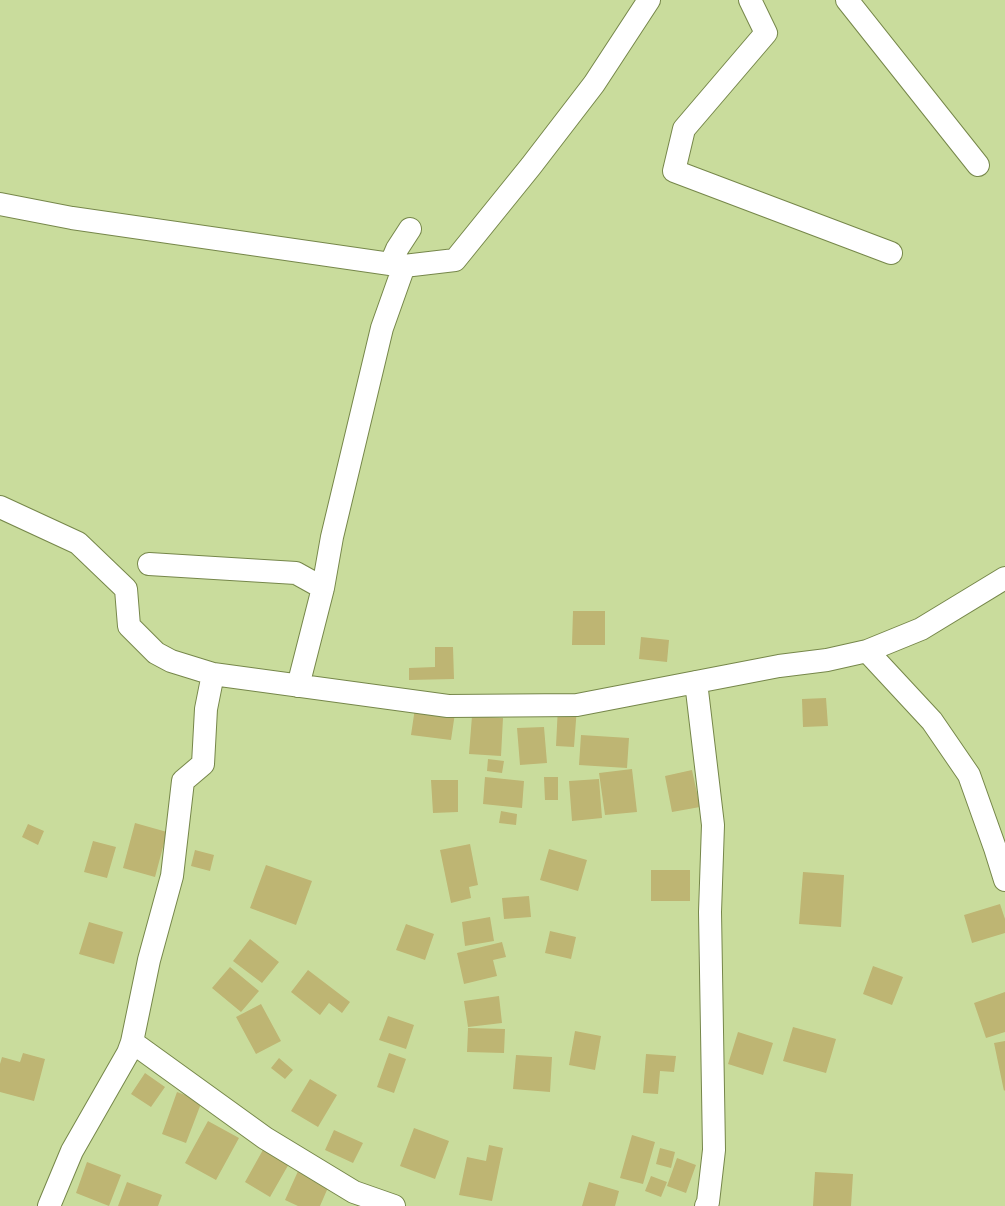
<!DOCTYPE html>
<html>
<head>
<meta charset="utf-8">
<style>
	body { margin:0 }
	canvas { display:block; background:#c9dc9c }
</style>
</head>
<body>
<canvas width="1005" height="1206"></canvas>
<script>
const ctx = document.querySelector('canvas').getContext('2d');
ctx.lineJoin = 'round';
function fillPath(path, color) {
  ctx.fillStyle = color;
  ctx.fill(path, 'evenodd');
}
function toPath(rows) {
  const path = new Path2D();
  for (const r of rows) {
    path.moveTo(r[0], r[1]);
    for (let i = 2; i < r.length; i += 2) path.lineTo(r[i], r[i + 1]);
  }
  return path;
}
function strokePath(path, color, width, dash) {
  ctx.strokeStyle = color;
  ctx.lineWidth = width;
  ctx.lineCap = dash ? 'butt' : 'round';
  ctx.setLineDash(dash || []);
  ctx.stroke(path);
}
const building = toPath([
	[573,611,605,611,605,645,572,645],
	[641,637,669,640,667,662,639,659],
	[435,647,453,647,454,679,409,680,409,668,435,667],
	[826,698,828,726,803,727,802,699],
	[558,706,577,707,574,747,556,746],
	[415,708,455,713,451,740,411,735],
	[472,716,503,718,501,756,469,754],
	[544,727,547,763,520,765,517,728],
	[581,735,629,738,627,768,579,765],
	[488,759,504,761,502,773,487,771],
	[632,769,637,812,605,815,599,773],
	[692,770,700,807,672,812,665,776],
	[485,777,524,781,522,808,483,804],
	[544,777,558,777,558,800,545,800],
	[599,779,602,818,572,821,569,781],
	[431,780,458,780,458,812,433,813],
	[501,811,517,814,516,825,499,823],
	[135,823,167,832,155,877,123,868],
	[28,824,44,831,38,845,22,837],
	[93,841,116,847,107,878,84,872],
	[470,844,478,885,469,887,471,898,451,903,440,850],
	[549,849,587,860,578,891,540,880],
	[195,850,214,855,210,871,191,866],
	[266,865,312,881,296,925,250,908],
	[651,870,690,870,690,901,651,901],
	[803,872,844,875,841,927,799,924],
	[529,896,531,917,504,919,502,898],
	[1000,904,1005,919,1005,933,972,943,964,915],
	[490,917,494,941,465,946,462,922],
	[89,922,123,932,114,964,79,954],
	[406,924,434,934,425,960,396,950],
	[550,931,576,937,571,959,545,953],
	[250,939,279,962,262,983,233,961],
	[502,942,506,957,493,960,497,976,464,984,457,953],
	[873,966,903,977,892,1005,863,994],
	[230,967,259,991,241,1012,212,988],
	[308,970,350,1002,342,1013,329,1003,320,1015,291,992],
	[1005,992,1005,1032,986,1038,974,1003],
	[499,996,502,1023,468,1027,464,1001],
	[261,1004,281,1041,256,1054,236,1017],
	[388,1016,414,1025,406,1049,379,1040],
	[793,1027,836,1039,826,1073,783,1061],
	[468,1028,505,1029,504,1053,467,1052],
	[575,1031,601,1036,595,1070,569,1065],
	[738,1032,773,1043,763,1075,728,1064],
	[1005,1041,1005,1090,1004,1091,994,1043],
	[23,1053,45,1059,34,1101,0,1092,0,1064,2,1057,20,1062],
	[389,1053,406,1059,394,1093,377,1087],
	[646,1054,676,1056,674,1072,660,1071,658,1094,643,1093],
	[516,1055,552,1057,550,1092,513,1089],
	[279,1058,293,1070,285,1079,271,1068],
	[145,1073,165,1087,151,1107,131,1094],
	[310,1079,337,1095,318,1127,291,1111],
	[177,1092,202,1101,186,1143,162,1134],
	[208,1121,239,1138,216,1180,185,1163],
	[414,1128,449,1141,435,1179,400,1166],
	[334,1130,363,1143,353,1163,325,1150],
	[632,1135,655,1142,643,1184,620,1178],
	[489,1145,503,1148,492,1201,459,1195,467,1157,486,1161],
	[264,1148,290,1162,270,1197,245,1182],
	[660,1148,675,1152,671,1168,656,1164],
	[677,1158,696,1165,686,1193,667,1186],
	[87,1162,121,1175,109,1206,76,1193],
	[299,1169,330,1183,320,1206,298,1206,285,1200],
	[815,1172,853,1174,851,1206,813,1206],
	[651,1176,667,1182,661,1197,645,1191],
	[127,1182,162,1195,158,1206,118,1206],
	[589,1182,619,1191,615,1206,582,1206]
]);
const minor = toPath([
	[750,0,766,33,684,129,674,171,891,253],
	[847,0,978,165],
	[0,204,72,218,404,266],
	[391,263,397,249,410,229],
	[0,507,78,543,126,589,129,626,156,653,171,661,213,674,448,706,577,705,779,666,827,660,867,651,921,629,1005,578],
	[149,564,296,573,323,588],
	[867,651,932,721,969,775,995,848,1005,880],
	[696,682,713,825,710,912,714,1150,708,1202,706,1206],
	[298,686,323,588,332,537,382,328,404,266,455,260,531,166,594,84,649,0],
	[132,1042,265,1138,354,1192,394,1206],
	[49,1206,72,1151,128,1053,132,1042,149,960,172,876,183,781,203,764,206,709,213,674]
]);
fillPath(building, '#beb573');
strokePath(minor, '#76874a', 24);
strokePath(minor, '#fff', 22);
</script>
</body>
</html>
